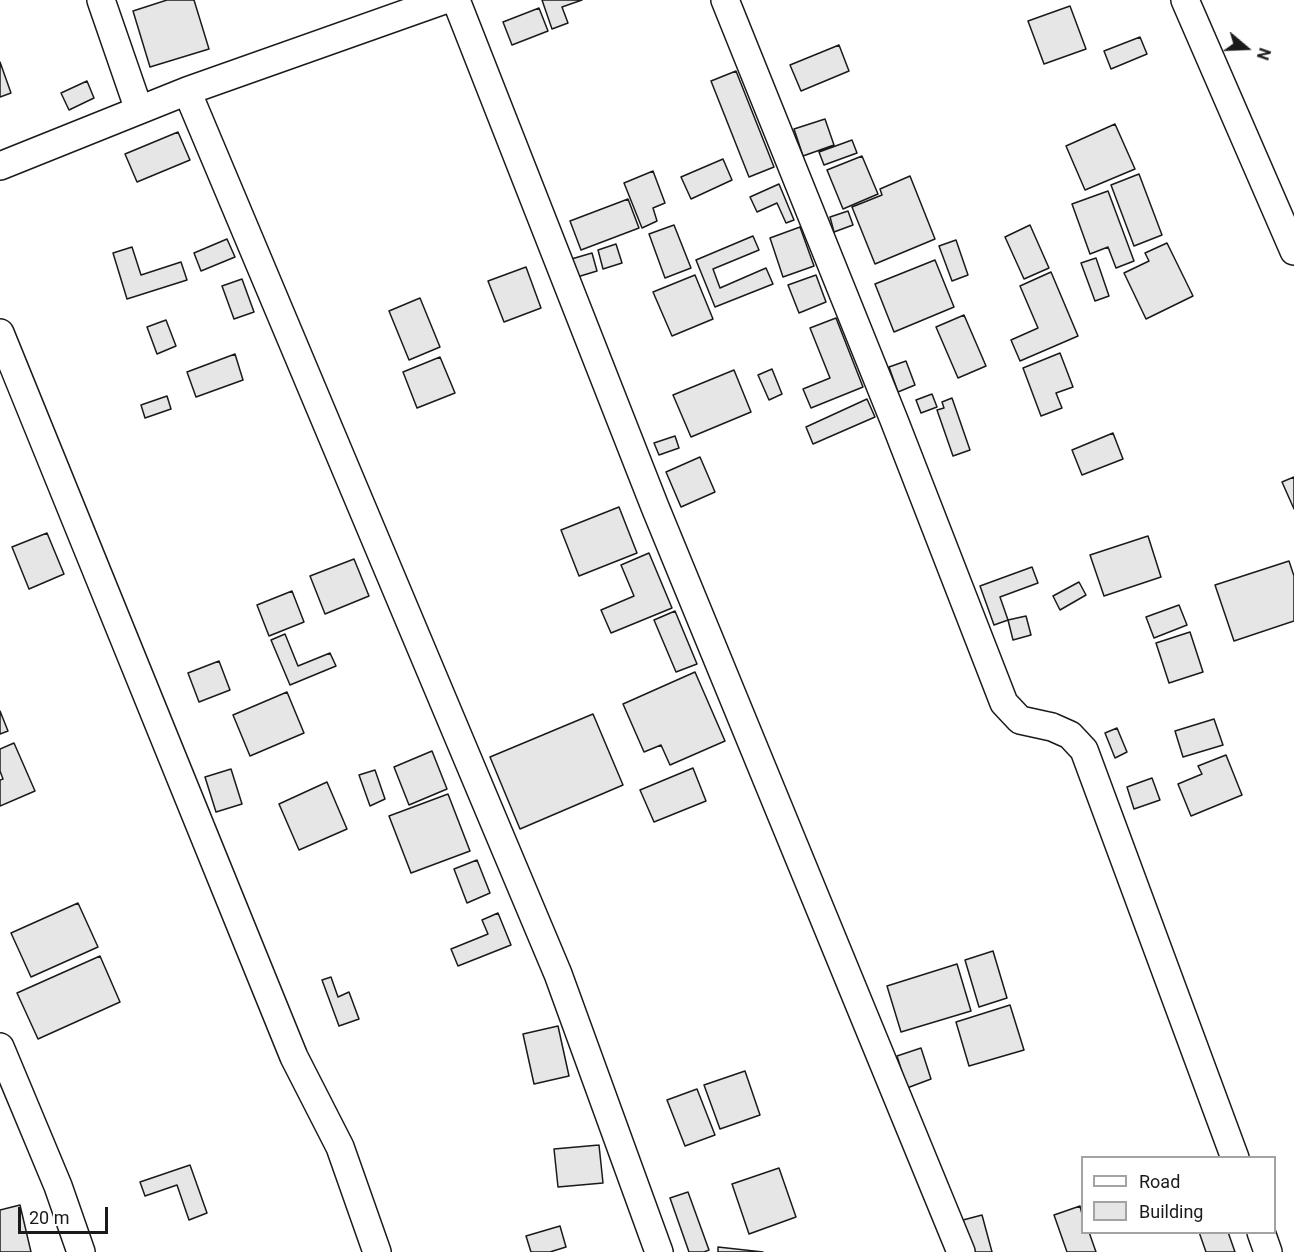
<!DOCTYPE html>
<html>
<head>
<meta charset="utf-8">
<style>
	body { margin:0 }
	#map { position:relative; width:1294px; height:1252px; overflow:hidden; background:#fff; font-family:Roboto,sans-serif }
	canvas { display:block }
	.legend { position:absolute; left:1081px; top:1156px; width:195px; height:78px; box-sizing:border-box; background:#fff; border:2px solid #a3a3a3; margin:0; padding:8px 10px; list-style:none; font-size:18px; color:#1a1a1a }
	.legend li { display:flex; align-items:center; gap:12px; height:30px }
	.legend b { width:30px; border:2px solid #a3a3a3 }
	.north { position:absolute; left:1216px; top:18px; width:60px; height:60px; -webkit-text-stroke:4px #fff; paint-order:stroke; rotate:109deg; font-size:16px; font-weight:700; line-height:24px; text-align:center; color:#1a1a1a }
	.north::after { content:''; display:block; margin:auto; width:21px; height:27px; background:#1a1a1a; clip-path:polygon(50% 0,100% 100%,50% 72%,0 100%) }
	.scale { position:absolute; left:18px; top:1207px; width:90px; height:27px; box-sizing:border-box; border:3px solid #1a1a1a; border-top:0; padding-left:8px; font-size:18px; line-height:21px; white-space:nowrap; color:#1a1a1a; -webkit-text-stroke:4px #fff; paint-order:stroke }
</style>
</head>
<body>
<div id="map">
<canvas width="1294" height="1252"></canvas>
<ul class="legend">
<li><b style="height:8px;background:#fff"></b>Road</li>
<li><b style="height:16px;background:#e6e6e6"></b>Building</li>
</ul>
<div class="north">N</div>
<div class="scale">20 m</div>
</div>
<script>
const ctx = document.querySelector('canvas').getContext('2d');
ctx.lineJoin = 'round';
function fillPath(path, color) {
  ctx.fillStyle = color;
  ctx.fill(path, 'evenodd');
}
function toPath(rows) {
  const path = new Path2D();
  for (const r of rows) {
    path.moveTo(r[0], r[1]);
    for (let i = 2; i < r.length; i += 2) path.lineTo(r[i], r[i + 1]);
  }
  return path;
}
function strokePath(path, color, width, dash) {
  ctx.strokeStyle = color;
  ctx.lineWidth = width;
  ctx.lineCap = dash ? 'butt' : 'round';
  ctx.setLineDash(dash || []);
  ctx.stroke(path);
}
const building = toPath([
	[167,0,194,0,209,49,150,67,133,11,167,0],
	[542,0,582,0,562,7,568,23,552,29,542,0],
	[1070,6,1086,49,1044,64,1028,21,1070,6],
	[539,8,548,31,512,45,503,22,539,8],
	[1140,37,1147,54,1111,69,1104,51,1140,37],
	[839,45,849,71,801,91,790,65,839,45],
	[0,62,11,93,0,97,0,62],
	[736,71,774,167,749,177,711,81,736,71],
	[87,81,94,98,69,110,61,93,87,81],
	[825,119,834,145,803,156,794,129,825,119],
	[1115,124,1135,169,1085,190,1066,146,1115,124],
	[178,132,190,160,137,182,125,154,178,132],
	[852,140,857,153,824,165,819,152,852,140],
	[862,156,878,194,843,209,827,170,862,156],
	[723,159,732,180,691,199,681,177,723,159],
	[653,171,665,203,653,208,657,221,642,228,624,183,653,171],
	[1139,174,1162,235,1134,246,1111,185,1139,174],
	[910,176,935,239,875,264,852,207,882,195,880,189,910,176],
	[779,184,794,220,786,223,777,203,757,212,750,197,779,184],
	[1108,191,1134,261,1116,268,1108,247,1090,254,1072,204,1108,191],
	[628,199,639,228,581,250,570,221,628,199],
	[848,211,853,225,834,232,830,217,848,211],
	[674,225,691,268,665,278,649,234,674,225],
	[1030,225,1049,268,1024,279,1005,237,1030,225],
	[800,227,814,266,783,277,770,238,800,227],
	[753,236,759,250,713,269,720,288,766,268,773,284,715,307,696,260,753,236],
	[227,239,235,257,201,271,194,253,227,239],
	[956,240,968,275,952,281,939,246,956,240],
	[1167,243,1193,296,1146,319,1124,273,1149,261,1145,253,1167,243],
	[616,244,622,263,603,269,598,250,616,244],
	[132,247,141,275,181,262,187,280,127,299,113,253,132,247],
	[592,253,597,271,574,278,568,260,592,253],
	[1096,258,1109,296,1095,301,1081,263,1096,258],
	[935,260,954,307,894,332,875,284,935,260],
	[526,267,541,308,504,322,488,281,526,267],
	[1051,272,1078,336,1020,361,1011,340,1038,328,1020,286,1051,272],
	[695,275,713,319,672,336,653,292,695,275],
	[816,275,826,302,799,313,788,285,816,275],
	[242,279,254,312,234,319,222,286,242,279],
	[420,298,440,347,409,360,389,311,420,298],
	[964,315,986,366,958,378,936,327,964,315],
	[836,318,863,387,811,408,803,389,830,378,810,328,836,318],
	[166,320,176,346,157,354,147,327,166,320],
	[1060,353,1073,387,1056,393,1062,408,1041,416,1023,368,1060,353],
	[235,354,243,380,196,397,187,372,235,354],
	[440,357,455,393,417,408,403,372,440,357],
	[906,361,915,385,898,392,889,367,906,361],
	[772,369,782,394,769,400,758,375,772,369],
	[734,370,751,412,691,437,673,395,734,370],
	[932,394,937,407,921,413,916,400,932,394],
	[167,396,171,409,145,418,141,405,167,396],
	[952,398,970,450,953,456,937,410,944,408,942,402,952,398],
	[867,399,875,417,813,444,806,427,867,399],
	[1113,433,1123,459,1082,475,1072,450,1113,433],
	[675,436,679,448,659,455,654,443,675,436],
	[700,457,715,492,681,507,666,472,700,457],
	[1294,477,1294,509,1282,482,1294,477],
	[619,507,637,553,579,576,561,530,619,507],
	[47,533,64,574,29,589,12,547,47,533],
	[1148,536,1161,577,1104,596,1090,555,1148,536],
	[649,553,672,608,611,633,601,610,634,596,621,565,649,553],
	[354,559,369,596,325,614,310,576,354,559],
	[1289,561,1294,576,1294,621,1234,641,1215,585,1289,561],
	[1032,567,1038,583,1000,597,1008,620,994,625,980,586,1032,567],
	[1079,582,1086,595,1060,610,1053,596,1079,582],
	[292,591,304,622,269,636,257,605,292,591],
	[1179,605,1187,625,1154,638,1146,617,1179,605],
	[675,611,697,664,676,672,654,620,675,611],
	[1026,616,1031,635,1013,640,1008,620,1026,616],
	[1190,632,1203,672,1169,683,1156,643,1190,632],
	[285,634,298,666,330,653,336,666,290,685,271,640,285,634],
	[219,661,230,690,199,702,188,673,219,661],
	[695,672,725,741,670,765,661,745,644,752,623,704,695,672],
	[287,692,304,733,250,756,233,715,287,692],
	[0,711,8,731,0,734,0,711],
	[593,714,623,785,520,829,490,757,593,714],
	[1214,719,1223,745,1183,757,1175,731,1214,719],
	[1117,728,1127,752,1115,758,1105,733,1117,728],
	[14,743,35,791,0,806,0,780,3,779,0,771,0,749,14,743],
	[432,751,447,789,409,805,394,767,432,751],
	[1226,755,1242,795,1191,816,1178,784,1202,774,1198,766,1226,755],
	[693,768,706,801,654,822,640,790,693,768],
	[231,769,242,804,216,812,205,777,231,769],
	[375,770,385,799,370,806,359,775,375,770],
	[1152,778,1160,800,1134,809,1127,787,1152,778],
	[327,782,347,829,299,850,279,804,327,782],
	[448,794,470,851,411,873,389,816,448,794],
	[477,860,490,893,467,903,454,869,477,860],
	[78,903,98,947,31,977,11,933,78,903],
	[498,913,511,945,458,966,451,949,488,934,482,920,498,913],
	[993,951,1007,998,979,1007,965,960,993,951],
	[100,956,120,1002,38,1039,17,993,100,956],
	[957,964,971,1011,901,1032,887,986,957,964],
	[331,977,338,997,349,992,359,1019,339,1026,322,980,331,977],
	[1010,1005,1024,1050,969,1066,956,1022,1010,1005],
	[558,1026,569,1076,534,1084,523,1034,558,1026],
	[921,1048,931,1079,907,1088,897,1056,921,1048],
	[745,1071,760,1115,720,1129,704,1085,745,1071],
	[697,1089,715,1135,685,1146,667,1100,697,1089],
	[599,1145,603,1183,558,1187,554,1149,599,1145],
	[190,1165,207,1213,189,1220,177,1185,145,1196,140,1182,190,1165],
	[779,1168,796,1217,749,1234,732,1184,779,1168],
	[688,1192,709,1250,704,1252,689,1252,670,1198,688,1192],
	[20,1205,31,1252,0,1252,0,1210,20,1205],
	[1080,1206,1082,1214,1082,1232,1089,1232,1096,1252,1067,1252,1054,1215,1080,1206],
	[982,1215,992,1252,971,1252,963,1220,982,1215],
	[560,1226,566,1247,550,1252,531,1252,526,1236,560,1226],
	[1199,1232,1228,1232,1235,1252,1206,1252,1199,1232],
	[718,1247,763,1252,718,1252,718,1247]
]);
const minor = toPath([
	[101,0,139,110],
	[456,0,655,507,961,1252],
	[725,0,894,420,1004,703,1020,720,1052,727,1070,735,1084,750,1235,1158],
	[1185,0,1294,251],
	[187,91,558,974,659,1252],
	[0,166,187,91,444,0],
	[0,333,294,1057,340,1147,377,1252],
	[0,1047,58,1186,81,1252],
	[1261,1232,1268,1252]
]);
fillPath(building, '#e6e6e6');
strokePath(building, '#1a1a1a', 1.5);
strokePath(minor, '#1a1a1a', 30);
strokePath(minor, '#fff', 27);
</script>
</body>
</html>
